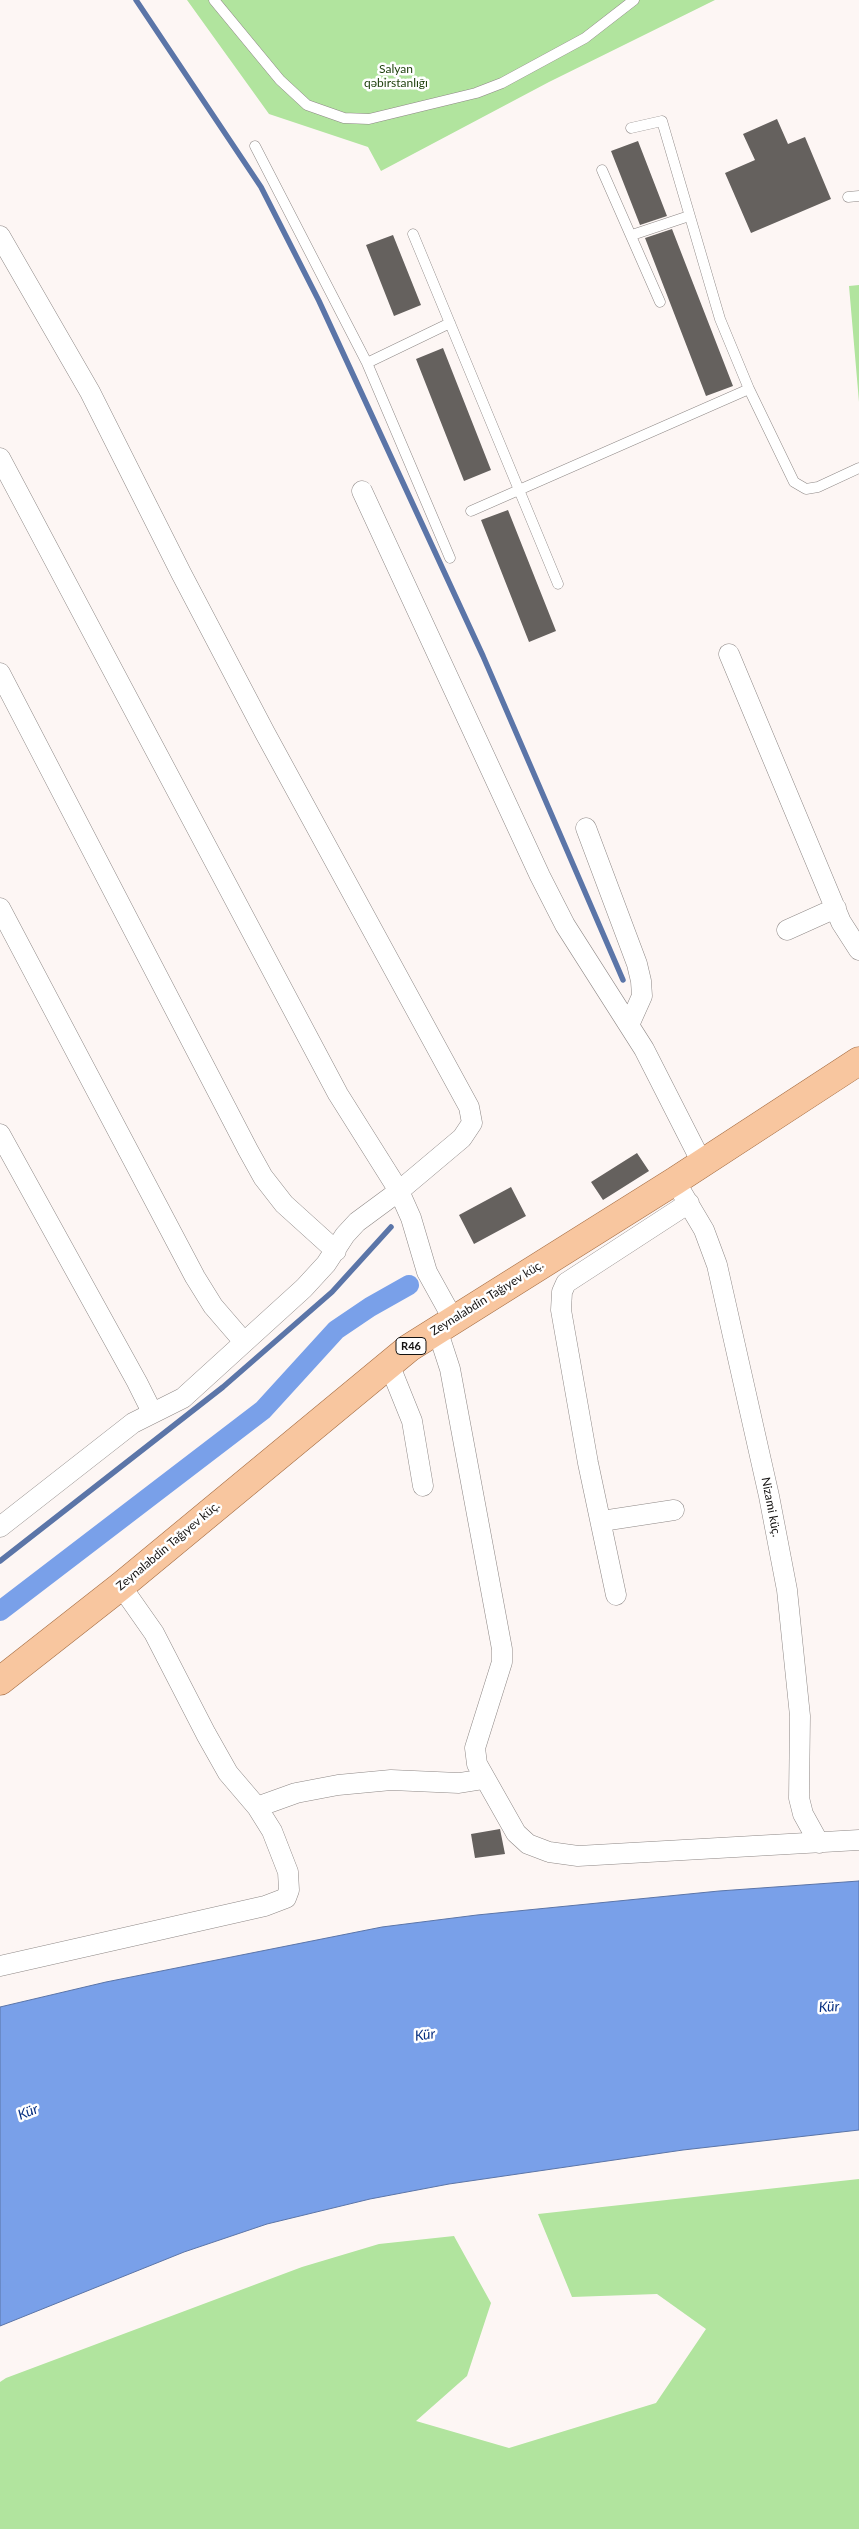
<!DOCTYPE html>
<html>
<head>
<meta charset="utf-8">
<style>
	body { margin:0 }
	canvas { display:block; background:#fdf6f4 }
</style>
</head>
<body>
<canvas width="859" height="2529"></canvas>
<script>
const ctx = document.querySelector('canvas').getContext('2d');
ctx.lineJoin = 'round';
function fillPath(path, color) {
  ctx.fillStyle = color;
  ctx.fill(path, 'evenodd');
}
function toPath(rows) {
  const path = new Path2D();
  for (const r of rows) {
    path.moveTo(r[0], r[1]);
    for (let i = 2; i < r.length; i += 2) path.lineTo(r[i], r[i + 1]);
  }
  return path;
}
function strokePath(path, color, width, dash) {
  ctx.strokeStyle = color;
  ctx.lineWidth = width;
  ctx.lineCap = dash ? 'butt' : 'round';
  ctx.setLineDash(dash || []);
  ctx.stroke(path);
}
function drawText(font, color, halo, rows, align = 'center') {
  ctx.font = font + ' Lato,sans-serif';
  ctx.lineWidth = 5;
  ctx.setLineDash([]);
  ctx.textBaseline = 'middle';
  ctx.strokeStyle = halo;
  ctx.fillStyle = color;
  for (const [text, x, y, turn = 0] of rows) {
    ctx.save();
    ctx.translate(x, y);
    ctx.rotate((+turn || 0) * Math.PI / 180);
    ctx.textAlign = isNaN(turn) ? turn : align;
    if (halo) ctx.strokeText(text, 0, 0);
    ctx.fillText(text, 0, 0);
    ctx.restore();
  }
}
const green = toPath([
	[187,0,715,0,549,82,381,171,368,147,269,114],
	[859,285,859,402,849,286],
	[859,2179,859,2529,0,2529,0,2382,6,2378,302,2267,379,2244,454,2236,491,2303,467,2376,416,2421,509,2448,656,2403,706,2329,657,2294,572,2297,538,2214]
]);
const water = toPath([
	[859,1881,859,2130,683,2150,449,2184,370,2199,267,2224,184,2252,0,2326,0,2007,106,1982,382,1927,477,1915,719,1891,859,1881]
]);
const stream = toPath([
	[136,0,261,187,319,301,483,656,623,980],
	[0,1561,223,1387,332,1292,391,1227]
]);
const canal = toPath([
	[0,1611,263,1410,336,1330,370,1307,409,1285]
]);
const building = toPath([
	[777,119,788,144,805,137,831,199,751,233,725,173,755,160,743,134],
	[638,141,667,216,640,225,611,151],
	[672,229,733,386,706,396,645,238],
	[393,235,421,305,394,316,366,245],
	[443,348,491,470,464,481,416,359],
	[508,510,556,631,529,642,481,520],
	[637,1153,649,1171,603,1200,591,1182],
	[511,1187,526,1216,474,1244,459,1215],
	[500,1829,505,1854,475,1858,471,1834]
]);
const service = toPath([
	[214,0,280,80,307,105,344,118,369,119,476,93,502,83,585,38,634,0],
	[631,128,662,121,720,319,749,389,794,482,806,489,818,487,859,468],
	[255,146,367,363,450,558],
	[602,170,660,302],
	[848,197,859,196],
	[413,234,558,584],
	[632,235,689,216],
	[367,363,450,323],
	[471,511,749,389]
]);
const minor = toPath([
	[0,236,90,392,181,573,265,733,469,1107,472,1123,462,1138,399,1191,357,1222,345,1235,326,1264,304,1288,183,1398,133,1423,0,1527],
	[0,458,338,1094,399,1191,411,1218,427,1272,453,1319],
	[362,491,540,876,565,925,644,1049,702,1163],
	[729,654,841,922,859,950],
	[0,673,248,1150,263,1177,284,1204,336,1251],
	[586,828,637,964,641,981,642,996,629,1025],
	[0,908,195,1277,213,1306,244,1342],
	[787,930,836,908],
	[0,1134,137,1382,152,1412],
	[675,1181,704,1230,717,1265,769,1496,787,1590,800,1716,799,1798,803,1814,819,1843],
	[437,1329,450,1369,502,1649,502,1662,475,1748,477,1764,516,1833,528,1844,549,1852,578,1856,859,1840],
	[389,1364,412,1421,423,1486],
	[602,1521,674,1510],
	[616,1595,588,1463,561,1310,562,1292,566,1283,689,1203],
	[257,1807,296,1793,338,1785,391,1780,459,1783,484,1779],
	[0,1966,265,1906,286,1898,289,1890,288,1872,272,1831,257,1807,228,1773,206,1734,154,1633,121,1586]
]);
const primary = toPath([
	[0,1681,121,1586,409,1348,675,1181,859,1061]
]);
const shields = [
	[411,1346,30]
];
const shieldNames = [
	["R46",411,1346]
];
const parkNames = [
	["Salyan",396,69],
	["qəbirstanlığı",396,83]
];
const streetNames = [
	["Zeynalabdin Tağıyev küç.",487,1298,-32],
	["Nizami küç.",771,1507,79],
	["Zeynalabdin Tağıyev küç.",168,1546,-40]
];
const waterNames = [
	["Kür",829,2007,-3],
	["Kür",425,2035,-7],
	["Kür",28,2112,-22]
];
fillPath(green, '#b1e49e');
fillPath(water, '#79a0e9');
strokePath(water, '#5b75a8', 1);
strokePath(stream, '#5b75a8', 5.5);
strokePath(canal, '#79a0e9', 20);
fillPath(building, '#65615e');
strokePath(service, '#8e8886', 11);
strokePath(minor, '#8e8886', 21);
strokePath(primary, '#a66e44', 29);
strokePath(service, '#fff', 10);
strokePath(minor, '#fff', 20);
strokePath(primary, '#f8c69f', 28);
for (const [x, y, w] of shields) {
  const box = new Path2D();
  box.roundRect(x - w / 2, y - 8.5, w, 17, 4);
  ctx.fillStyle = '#fff';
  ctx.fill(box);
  strokePath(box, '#141211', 1);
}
drawText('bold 11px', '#141211', null, shieldNames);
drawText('12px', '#20420f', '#fff', parkNames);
drawText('12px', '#141211', '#fff', streetNames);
drawText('italic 14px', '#072f81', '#fff', waterNames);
</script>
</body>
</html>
